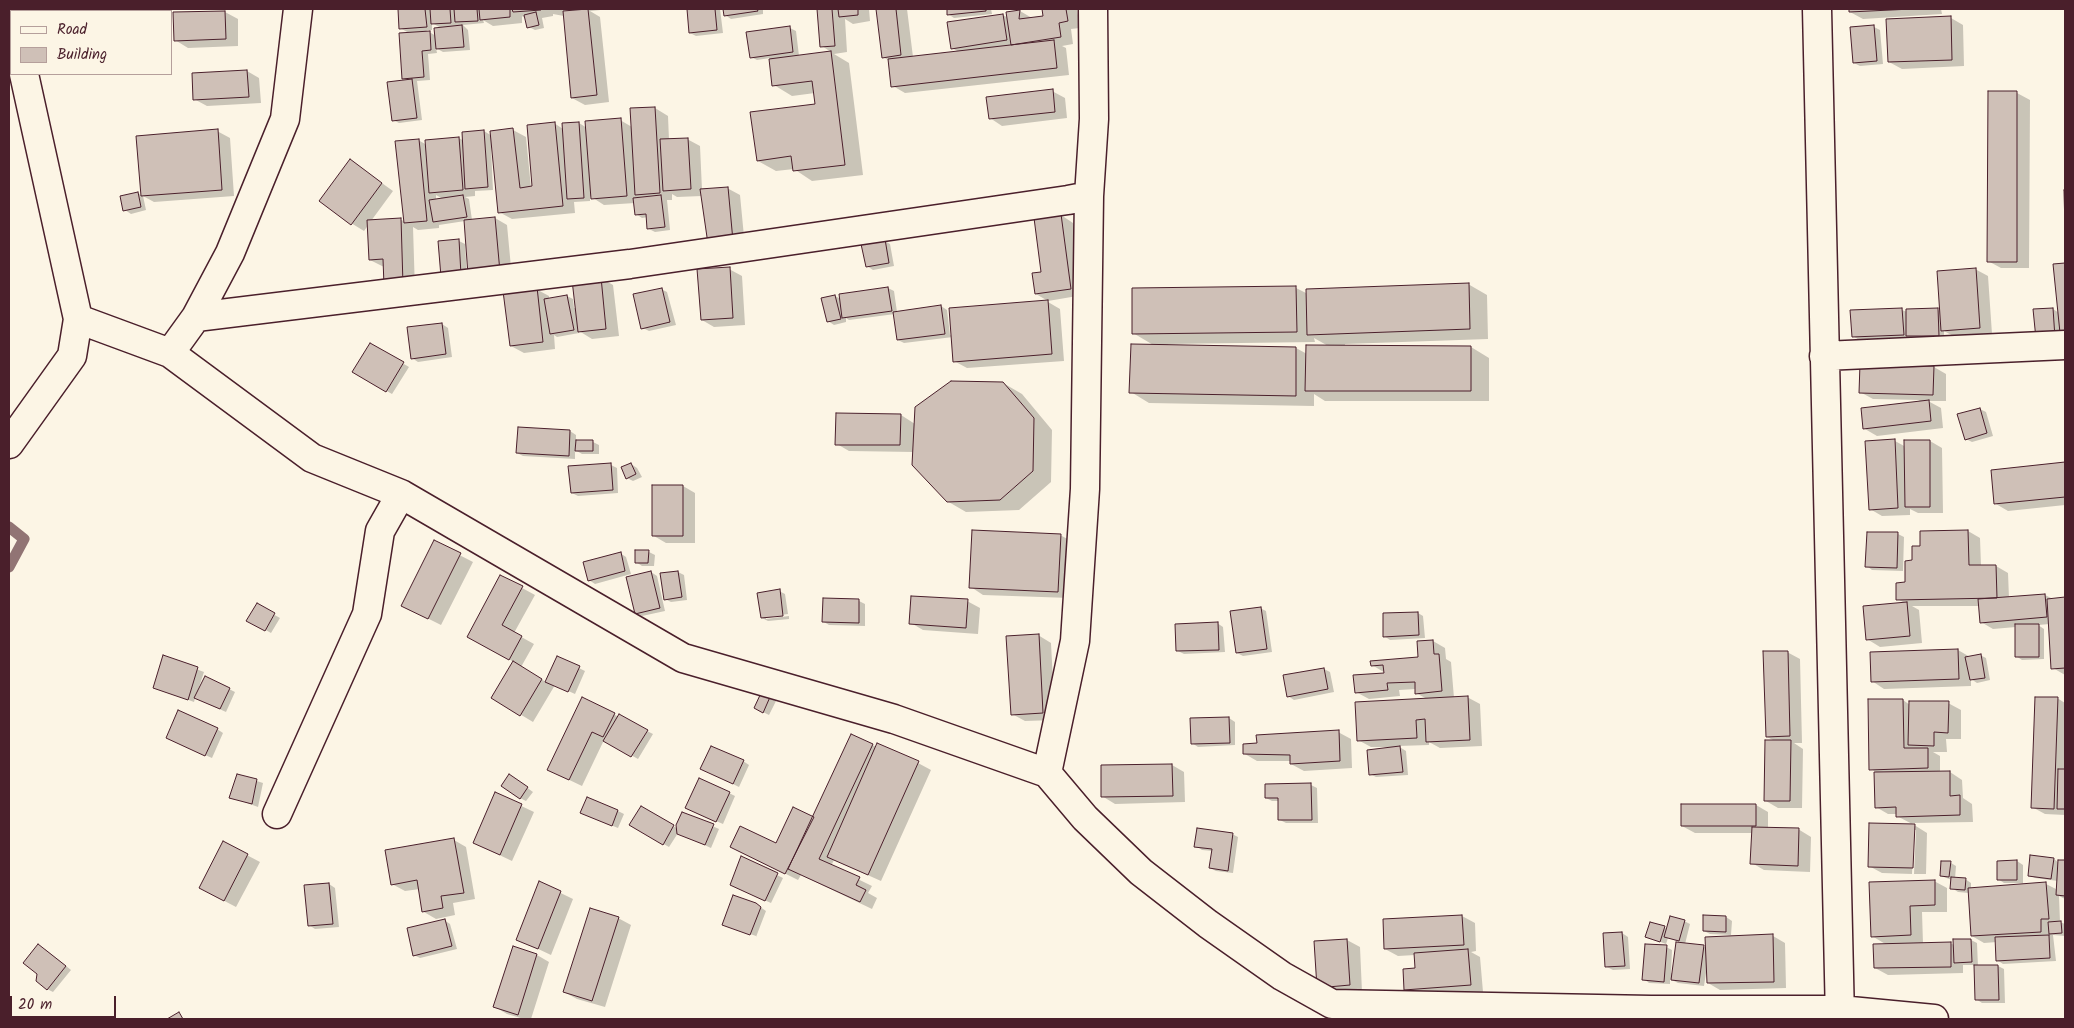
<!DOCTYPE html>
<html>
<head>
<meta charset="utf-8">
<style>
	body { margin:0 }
	#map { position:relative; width:2074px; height:1028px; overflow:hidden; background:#fcf5e5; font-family:Kalam,sans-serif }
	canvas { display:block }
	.frame { position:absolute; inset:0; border:10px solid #4a1f2b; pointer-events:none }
	.legend { position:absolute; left:10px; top:10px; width:162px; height:65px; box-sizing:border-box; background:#fcf5e5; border:1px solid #b59f9b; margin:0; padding:6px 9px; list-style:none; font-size:15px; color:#4a1f2b }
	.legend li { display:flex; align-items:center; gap:10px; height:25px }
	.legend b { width:25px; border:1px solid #b59f9b }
	.scale { position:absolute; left:10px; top:996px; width:106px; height:22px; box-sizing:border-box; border:2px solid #4a1f2b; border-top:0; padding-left:6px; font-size:15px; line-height:18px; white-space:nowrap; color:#4a1f2b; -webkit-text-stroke:4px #fcf5e5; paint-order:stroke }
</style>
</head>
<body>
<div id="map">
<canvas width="2074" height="1028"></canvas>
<div class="frame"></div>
<ul class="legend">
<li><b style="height:6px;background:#fcf5e5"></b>Road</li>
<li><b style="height:14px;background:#cfc0b7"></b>Building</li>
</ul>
<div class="scale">20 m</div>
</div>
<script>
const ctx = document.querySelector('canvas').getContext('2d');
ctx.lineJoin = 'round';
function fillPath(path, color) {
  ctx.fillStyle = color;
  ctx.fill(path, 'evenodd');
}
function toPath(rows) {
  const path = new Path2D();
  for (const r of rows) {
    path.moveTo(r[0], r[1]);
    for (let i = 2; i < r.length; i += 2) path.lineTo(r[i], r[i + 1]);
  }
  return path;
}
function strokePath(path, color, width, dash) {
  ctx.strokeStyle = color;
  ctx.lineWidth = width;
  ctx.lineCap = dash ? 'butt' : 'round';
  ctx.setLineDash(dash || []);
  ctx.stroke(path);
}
const shadow = toPath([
	[399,9,611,9,590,11,600,17,609,102,585,105,572,98,564,16,553,14,553,16,542,18,544,28,535,30,529,27,526,19,522,16,522,23,493,26,483,20,484,23,463,25,468,30,470,50,443,52,436,48,437,53,428,54,430,80,417,81,422,120,399,123,393,120,408,81,404,78,409,33,400,28],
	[432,23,441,28,436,36,426,30,432,30],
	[688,9,720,9,723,33,696,36,690,33],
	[724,9,763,9,763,14,731,19,725,15],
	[807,9,869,9,870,21,853,24,845,19,847,52,834,54,849,63,863,175,812,181,794,169,776,171,758,161,817,105,815,93,792,96,774,85,770,58,757,60,751,57,790,28,796,31,799,56,831,52,822,46,818,9],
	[877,9,907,9,913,57,959,52,952,48,1003,15,1008,18,1007,13,1020,11,1032,18,1045,17,1043,9,1077,9,1080,28,1071,29,1073,44,1062,46,1066,48,1069,75,905,93,893,86,890,61,883,57],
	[948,9,991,9,992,14,954,18,948,14],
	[1850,9,1941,9,1942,14,1863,19,1850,12],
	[225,12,238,19,238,46,188,48,175,40,174,13],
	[1951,18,1963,25,1964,66,1902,69,1889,62],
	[1874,27,1880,30,1883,64,1860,66,1854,63],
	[247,71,259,78,261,103,207,106,194,99],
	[1052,91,1065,98,1067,118,1002,126,990,118],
	[1989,92,2017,93,2030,100,2029,268,2001,268,1988,261],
	[655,108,668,116,669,140,687,139,700,146,702,190,727,188,740,195,745,247,721,250,702,196,677,197,672,194,672,200,667,200,670,230,655,232,649,229,648,217,642,218,636,214,635,203,604,205,590,196,590,201,574,202,575,213,512,219,499,212,493,148,491,148,493,190,475,191,475,196,465,197,469,199,472,220,495,218,507,225,512,278,482,281,465,221,439,225,439,228,418,230,413,227,415,291,384,267,370,260,369,224,364,231,351,223,351,161,393,191,371,221,400,219,405,222,418,140,427,145,459,138,464,141,484,131,492,136,513,130,526,137,531,188,534,188,554,123,563,129,579,123,587,128,620,120,632,127,631,110],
	[436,195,443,199,436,200],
	[217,131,230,138,234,196,154,202,143,196,146,210,131,214,125,210,138,193,142,196],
	[1061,215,1073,223,1083,295,1048,301,1036,294],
	[459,241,465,244,467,278,448,280],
	[885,241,890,244,894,266,873,270,867,266],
	[2065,265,2065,335,2061,340,2034,310,2053,309,2059,313,2054,266],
	[729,269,742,276,745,325,714,327,702,320],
	[1975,269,1988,276,1992,334,1955,337,1944,331,1944,338,1913,339,1910,337,1859,340,1853,336,1902,310,1907,312,1938,310,1941,312],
	[601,278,613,285,619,336,592,339,579,331,579,333,557,337,554,335,555,349,524,353,511,346,536,289,549,296,549,299,567,296,573,299,574,308,577,308],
	[1468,284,1487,295,1488,339,1345,344,1345,347,1471,347,1489,358,1489,401,1325,401,1314,394,1314,406,1149,403,1131,392,1155,346,1133,333,1296,288,1308,294],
	[1314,338,1330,347,1307,354,1296,348,1168,346,1168,344,1315,342],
	[888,288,894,291,897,312,941,306,947,310,950,335,1048,302,1060,309,1064,361,967,368,954,361,953,337,904,343,898,340,895,314,849,320,846,318,846,322,834,325,828,321,835,296,841,299,840,295],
	[661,289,667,292,676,325,649,331,643,328],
	[442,324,448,328,452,357,418,362,412,358],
	[370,344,409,367,392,394,354,372],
	[1934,367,1946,374,1946,401,1928,401,1941,408,1943,428,1877,436,1865,429,1920,400,1873,399,1860,392],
	[1003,383,1022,394,1052,430,1051,482,1019,510,966,512,947,501,914,452,849,451,837,444,901,415,915,424],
	[1980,409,1986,412,1993,436,1972,442,1966,439],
	[570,431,576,435,576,441,593,442,599,445,599,454,582,454,575,450,575,459,523,456,517,453],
	[1895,441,1906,447,1930,441,1942,448,1943,513,1918,513,1910,509,1910,515,1882,516,1870,509],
	[631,464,637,468,642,477,633,481,627,478],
	[2065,464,2065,505,2008,511,1996,504,1993,471],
	[611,465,617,468,618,493,578,496,572,493],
	[683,486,695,493,695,543,666,543,654,536],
	[1968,531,1980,538,1981,566,1996,566,2008,573,2009,598,2045,595,2053,599,2065,599,2065,675,2053,668,2050,624,2038,625,2044,629,2044,659,2022,660,2016,656,2016,627,1993,629,1981,622,1980,606,1912,606,1919,610,1922,643,1880,647,1867,639,1905,603,1897,599,1907,584,1913,562,1922,548],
	[1868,533,1898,534,1904,537,1903,571,1872,570,1867,566],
	[1060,535,1073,542,1070,598,983,595,971,587],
	[434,542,473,562,441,625,415,612],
	[649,552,655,555,654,566,642,566,636,562],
	[620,553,626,557,631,574,595,584,589,580],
	[651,572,657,576,665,611,642,616,636,613],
	[678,572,684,575,687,600,671,602,665,599],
	[500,576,535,595,514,633,534,644,521,667,546,682,558,658,585,671,575,694,555,685,533,722,493,698,514,662,481,644],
	[779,591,785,594,788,614,766,617,766,619,789,616,789,619,768,621,762,618],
	[824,599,859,601,865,604,865,626,829,625,824,622],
	[967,601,980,608,978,634,923,630,911,623],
	[257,605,280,618,271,633,248,620],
	[1260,608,1266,611,1272,652,1243,656,1237,653],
	[1418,613,1423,616,1425,638,1390,640,1384,636],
	[1217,623,1223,627,1225,652,1184,654,1178,651],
	[1038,635,1051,643,1055,720,1025,721,1012,714],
	[1433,641,1445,648,1446,659,1451,662,1454,698,1467,697,1480,704,1482,746,1440,748,1429,742,1429,745,1398,746,1406,751,1408,775,1376,777,1370,774,1388,747,1371,747,1358,740,1427,699,1416,693,1416,689,1399,690,1400,696,1369,699,1356,692,1387,674,1372,665,1419,659],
	[1958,650,1970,657,1980,655,1986,658,1990,680,1977,683,1971,679,1971,686,1884,689,1872,681],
	[1787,652,1800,659,1802,743,1794,743,1803,749,1802,808,1778,808,1766,801,1775,741,1767,737],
	[164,657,204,672,198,690,229,689,235,692,226,712,195,698,194,702,154,687],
	[1324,669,1330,672,1334,692,1294,700,1288,696],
	[762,695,776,701,769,715,761,711],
	[2057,698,2065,703,2065,815,2045,814,2032,807],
	[583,699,653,734,638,759,604,740,582,786,561,776],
	[1903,700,1910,705,1948,703,1961,710,1961,739,1946,739,1947,752,1933,752,1940,756,1940,773,1950,772,1962,780,1963,798,1972,804,1973,822,1911,823,1927,833,1926,874,1914,874,1916,830,1914,830,1912,874,1882,873,1869,866,1914,825,1897,816,1897,814,1888,814,1876,807,1876,772,1871,769],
	[1229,718,1235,722,1235,745,1198,747,1192,743],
	[217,729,223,733,212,758,173,741],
	[1338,732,1351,739,1352,768,1304,771,1291,764,1291,761,1257,761,1245,754,1258,744],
	[872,745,918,763,931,770,881,881,834,860,831,866,872,886,868,893,877,898,872,909,801,875,798,880,744,853,776,845,813,818],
	[743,761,749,765,739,787,708,772],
	[1172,765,1184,772,1185,802,1115,804,1102,796],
	[238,775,263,783,258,807,231,797],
	[515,779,533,792,526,801,520,798],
	[1311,785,1317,788,1318,823,1286,823,1280,820,1279,801,1272,801,1266,798,1266,786],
	[729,793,735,796,723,824,693,811],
	[496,794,534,812,512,861,474,843],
	[1756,805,1768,812,1768,828,1798,829,1811,837,1810,872,1764,870,1752,863,1753,833,1695,833,1682,826],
	[641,807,678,829,683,813,719,829,711,848,678,833,669,847,630,825],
	[618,811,624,814,618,828,588,816],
	[1232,834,1238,837,1233,873,1216,871,1210,868,1213,851,1202,850,1196,846],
	[454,840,466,847,475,899,453,903,455,915,436,919,424,912,420,889,405,891,392,884],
	[224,843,260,862,236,907,213,895],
	[742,858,783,878,771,903,737,888],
	[2054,859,2059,863,2065,862,2065,899,2059,896,2060,922,2065,924,2065,936,2053,935,2056,961,2003,964,1997,960,1997,942,1984,943,1972,936,1969,893,1958,892,1952,888,1952,880,1941,876,1951,863,1956,866,1955,879,1965,879,1971,883,1971,889,2046,884,2058,890,2058,881,2035,878,2029,875],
	[2017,861,2023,865,2023,883,2004,883,1998,879],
	[1934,881,1947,888,1947,912,1922,912,1923,944,1950,943,1954,945,1971,940,1977,943,1978,967,1998,966,2004,969,2005,1003,1982,1003,1976,999,1975,965,1963,965,1963,973,1888,975,1875,968,1887,945,1872,936],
	[540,883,573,899,551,955,517,939],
	[329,884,335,888,339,927,315,929,309,925],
	[756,904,766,911,756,937,756,936,724,925],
	[1462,916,1475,923,1476,951,1471,952,1480,957,1483,992,1418,997,1405,989,1416,969,1415,955,1398,956,1385,949],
	[1726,917,1732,921,1731,935,1710,934,1704,931],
	[618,918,631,925,605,1007,577,999,564,992],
	[444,920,450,924,457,949,420,958,414,955],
	[1684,921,1690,924,1685,944,1703,946,1707,949,1773,936,1785,943,1786,988,1720,990,1708,983,1708,973,1706,973,1704,986,1678,983,1670,979,1670,984,1649,983,1644,979,1666,947,1672,950,1671,973,1673,974,1683,943,1668,938,1666,944,1647,937,1664,928,1668,929],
	[1622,933,1628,937,1630,969,1613,970,1607,967],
	[1347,940,1360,947,1362,992,1330,994,1315,942],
	[45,949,71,970,53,992,47,989],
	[537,955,549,962,531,1019,524,1019,507,1014,495,1007]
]);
const stream = toPath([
	[9,527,24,539,9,567]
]);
const building = toPath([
	[398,9,425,9,427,27,399,29,398,9],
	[430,9,450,9,451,23,431,24,430,9],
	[454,9,477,9,478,21,455,22,454,9],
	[479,9,510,9,510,17,480,20,479,9],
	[512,9,541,9,541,10,513,12,512,9],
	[588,9,597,95,571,98,563,11,588,9],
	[687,9,715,9,717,30,689,33,687,9],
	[723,9,757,9,758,11,724,16,723,9],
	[817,9,832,9,835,46,820,47,817,9],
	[838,9,858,9,858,15,839,17,838,9],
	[876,9,896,9,901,55,882,58,876,9],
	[947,9,986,9,986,11,947,15,947,9],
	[1042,9,1066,9,1068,21,1059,23,1061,37,1011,45,1006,12,1020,10,1019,19,1043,16,1042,9],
	[1849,9,1912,9,1849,12,1849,9],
	[225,11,226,39,174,41,173,12,225,11],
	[536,12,539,25,527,28,524,15,536,12],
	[1003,14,1007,40,951,49,947,22,1003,14],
	[1951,16,1952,60,1888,62,1886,19,1951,16],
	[462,25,464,47,436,49,434,28,462,25],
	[1874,25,1877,61,1853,63,1850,27,1874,25],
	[790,26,793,52,750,58,746,32,790,26],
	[430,31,431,50,422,51,424,77,402,79,399,33,430,31],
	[1054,40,1057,68,891,87,888,59,1054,40],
	[831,51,845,165,793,171,791,156,757,161,750,112,815,104,812,81,772,86,769,59,831,51],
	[247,70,249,97,193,100,192,73,247,70],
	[412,79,417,118,392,121,387,82,412,79],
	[1053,89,1055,112,989,119,986,97,1053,89],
	[1988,91,2017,91,2017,262,1987,262,1988,91],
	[655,107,660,193,635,195,630,108,655,107],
	[621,118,627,196,591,199,585,121,621,118],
	[555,122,563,206,498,213,490,131,513,128,520,188,532,186,527,125,555,122],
	[579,122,584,198,567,199,562,123,579,122],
	[218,129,222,190,141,196,136,136,218,129],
	[484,130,488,187,465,189,462,132,484,130],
	[459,137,463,190,429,193,425,140,459,137],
	[688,138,691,189,663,191,660,139,688,138],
	[419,139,427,221,404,223,395,141,419,139],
	[350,159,382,183,351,225,319,201,350,159],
	[728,187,733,241,708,244,700,189,728,187],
	[2064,190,2065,190,2065,229,2064,190],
	[138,192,141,207,123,211,120,196,138,192],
	[463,195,467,217,433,222,429,200,463,195],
	[661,195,665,227,647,229,646,214,635,215,633,198,661,195],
	[1061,214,1071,289,1035,294,1032,273,1041,272,1034,218,1061,214],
	[495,217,500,272,468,275,464,220,495,217],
	[401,218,403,285,384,286,383,259,369,260,367,220,401,218],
	[459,239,461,275,441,277,438,241,459,239],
	[885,239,889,263,866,267,861,244,885,239],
	[2065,263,2065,332,2060,333,2053,264,2065,263],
	[730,267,733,318,701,320,697,269,730,267],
	[1976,268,1980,328,1941,331,1937,271,1976,268],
	[601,277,606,329,578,332,572,280,601,277],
	[1469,283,1470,329,1307,335,1306,289,1469,283],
	[1296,286,1297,332,1132,334,1132,288,1296,286],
	[537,287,543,342,510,346,503,291,537,287],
	[888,287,892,311,842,318,839,294,888,287],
	[662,288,670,322,641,329,633,294,662,288],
	[567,295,574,330,550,334,544,299,567,295],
	[835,295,841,319,827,322,821,298,835,295],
	[1048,300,1052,354,953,362,949,308,1048,300],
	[941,305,945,334,897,340,893,312,941,305],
	[1902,308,1904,335,1852,337,1850,310,1902,308],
	[1938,308,1939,336,1906,336,1906,309,1938,308],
	[2053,308,2055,338,2036,339,2033,309,2053,308],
	[442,323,446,354,411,359,407,327,442,323],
	[370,343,404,362,386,392,352,372,370,343],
	[1131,344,1296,347,1296,396,1129,393,1131,344],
	[1306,345,1471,346,1471,391,1305,391,1306,345],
	[1860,364,1934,366,1933,395,1859,393,1860,364],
	[951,381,1003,382,1034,418,1033,471,1000,500,947,502,912,465,915,407,951,381],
	[1929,400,1931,421,1863,429,1861,408,1929,400],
	[1980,408,1987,433,1965,440,1957,414,1980,408],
	[836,413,901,414,900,445,835,445,836,413],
	[518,427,570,430,569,456,516,453,518,427],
	[1895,439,1898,508,1869,510,1865,441,1895,439],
	[576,440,593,440,593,451,575,451,576,440],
	[1904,440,1930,440,1930,507,1905,507,1904,440],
	[2065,462,2065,497,1994,504,1991,470,2065,462],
	[611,463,613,490,571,493,568,466,611,463],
	[631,463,636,474,626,479,621,467,631,463],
	[652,485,683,485,683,536,652,536,652,485],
	[972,530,1061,534,1058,592,969,588,972,530],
	[1968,530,1969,565,1996,565,1997,598,1896,600,1896,583,1905,582,1905,561,1912,560,1912,546,1920,546,1920,531,1968,530],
	[1867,532,1898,532,1897,568,1865,567,1867,532],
	[434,540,461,553,428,619,401,606,434,540],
	[635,550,649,550,648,563,635,563,635,550],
	[621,552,625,571,588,581,583,562,621,552],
	[651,571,660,608,635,614,626,577,651,571],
	[678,571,682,597,664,600,660,573,678,571],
	[500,575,523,586,502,625,522,636,509,660,467,637,500,575],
	[780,589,783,616,761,618,757,593,780,589],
	[2045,594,2047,617,1980,623,1978,599,2045,594],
	[911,596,968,599,966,628,909,624,911,596],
	[2065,597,2065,668,2051,669,2047,599,2065,597],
	[823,598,859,599,859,623,822,622,823,598],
	[1907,602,1910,636,1866,640,1863,606,1907,602],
	[257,603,275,613,265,631,246,621,257,603],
	[1261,607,1267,649,1236,653,1230,611,1261,607],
	[1418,612,1419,635,1383,637,1383,613,1418,612],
	[1218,622,1219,650,1176,651,1175,624,1218,622],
	[2015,624,2039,624,2039,657,2015,657,2015,624],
	[1039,634,1043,713,1011,715,1006,636,1039,634],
	[1433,640,1434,654,1439,654,1442,691,1415,694,1415,682,1387,683,1388,690,1355,693,1353,675,1384,673,1383,665,1371,666,1370,661,1418,657,1417,641,1433,640],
	[1958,649,1959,679,1871,682,1870,652,1958,649],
	[1763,651,1788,651,1790,736,1766,737,1763,651],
	[1981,654,1985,678,1970,680,1965,657,1981,654],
	[163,655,198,667,188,700,153,688,163,655],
	[557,656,580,666,568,692,545,682,557,656],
	[513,661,542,679,520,716,491,698,513,661],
	[1324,668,1328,689,1287,697,1283,675,1324,668],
	[205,676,230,688,220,709,194,698,205,676],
	[761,693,770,697,763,713,754,708,761,693],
	[1468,696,1470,740,1426,742,1425,719,1416,720,1417,738,1357,741,1355,702,1468,696],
	[582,697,615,713,603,737,592,732,569,780,547,770,582,697],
	[2035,697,2058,697,2054,809,2031,808,2035,697],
	[1868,699,1903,699,1904,748,1928,748,1928,768,1869,770,1868,699],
	[1909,701,1949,701,1948,733,1934,732,1934,746,1908,745,1909,701],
	[178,710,218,728,205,756,166,738,178,710],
	[619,714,648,730,631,757,603,741,619,714],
	[1229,717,1230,743,1191,744,1190,718,1229,717],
	[1339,730,1340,761,1290,764,1290,755,1243,754,1243,744,1257,743,1256,735,1339,730],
	[851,734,873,744,819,859,860,877,856,885,866,890,860,902,788,869,851,734],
	[1765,740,1791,740,1790,801,1764,801,1765,740],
	[877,743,919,761,868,875,827,857,877,743],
	[711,746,744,760,733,784,700,769,711,746],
	[1400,746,1403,772,1369,775,1367,750,1400,746],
	[1172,764,1173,796,1101,797,1101,765,1172,764],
	[2058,769,2065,769,2065,809,2057,809,2058,769],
	[1950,771,1950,796,1960,795,1960,815,1896,817,1896,807,1875,808,1874,772,1950,771],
	[237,774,257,779,252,804,229,798,237,774],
	[509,774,528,787,520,799,501,786,509,774],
	[699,778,730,792,716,822,685,808,699,778],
	[1311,783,1312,820,1278,820,1278,798,1265,798,1265,784,1311,783],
	[495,792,522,804,500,855,473,843,495,792],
	[587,797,618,810,612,826,580,813,587,797],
	[1681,804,1756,804,1756,826,1681,826,1681,804],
	[641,806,674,825,663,845,629,825,641,806],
	[793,807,814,817,785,874,730,847,740,826,776,843,793,807],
	[682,812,714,824,705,845,677,834,676,825,682,812],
	[1869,823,1915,824,1913,868,1868,867,1869,823],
	[1752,827,1799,828,1798,866,1750,864,1752,827],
	[1197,828,1233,833,1228,871,1209,868,1212,849,1194,847,1197,828],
	[454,838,464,893,441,896,443,908,422,912,417,880,391,885,385,850,454,838],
	[223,841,248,854,224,901,199,888,223,841],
	[2030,855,2054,858,2051,879,2028,876,2030,855],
	[741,856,778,873,765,901,730,885,741,856],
	[2017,860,2017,880,1997,880,1997,861,2017,860],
	[2058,860,2065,860,2065,896,2056,895,2058,860],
	[1941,861,1951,861,1949,877,1940,876,1941,861],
	[1951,877,1966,878,1965,890,1950,889,1951,877],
	[1935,880,1935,905,1910,906,1911,935,1871,937,1869,882,1935,880],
	[539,881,561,891,538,949,516,940,539,881],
	[2046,882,2049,919,2041,919,2041,932,1971,936,1968,888,2046,882],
	[329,883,333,924,308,926,304,885,329,883],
	[733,895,756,903,761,907,750,935,722,925,733,895],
	[590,908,619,917,592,1001,563,992,590,908],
	[1462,915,1464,945,1384,949,1383,919,1462,915],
	[1703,915,1726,916,1726,932,1703,931,1703,915],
	[1670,916,1685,920,1679,941,1664,937,1670,916],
	[445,919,452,946,413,956,407,928,445,919],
	[2061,921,2062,933,2049,934,2048,922,2061,921],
	[1650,922,1665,926,1660,942,1645,937,1650,922],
	[1622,932,1625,966,1605,967,1603,933,1622,932],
	[1773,934,1774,982,1707,983,1705,937,1773,934],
	[2049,935,2050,958,1996,961,1995,937,2049,935],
	[1347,939,1350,985,1317,988,1314,941,1347,939],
	[1953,939,1971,939,1972,962,1954,963,1953,939],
	[1676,942,1704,945,1699,983,1671,980,1676,942],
	[1951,942,1951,967,1874,968,1873,944,1951,942],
	[38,944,66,966,47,990,36,981,37,974,23,963,38,944],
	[1645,944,1667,945,1664,982,1642,980,1645,944],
	[513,946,537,954,518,1015,493,1007,513,946],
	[1468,949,1471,985,1404,990,1403,969,1415,968,1414,953,1468,949],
	[1974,965,1998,965,1999,1000,1975,1000,1974,965],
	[179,1012,183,1019,167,1019,179,1012]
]);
const minor = toPath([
	[10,9,11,16],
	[1817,9,1840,1019],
	[196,317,630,264,1068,200,1089,196],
	[78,319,170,353,312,458,401,494,683,658,894,719,1047,773,1085,818,1141,872,1208,924,1282,976,1332,1004,1651,1010,1840,1010,1934,1019],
	[170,353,196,317,230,253,285,119,298,9],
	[1824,356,2065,345],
	[9,444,72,356,78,319,24,74],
	[1047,773,1075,641,1085,489,1089,196,1094,119,1093,9],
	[277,814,367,614,380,531,401,494]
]);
fillPath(shadow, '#0003');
strokePath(stream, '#917474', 11);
fillPath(building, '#cfc0b7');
strokePath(building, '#4a1f2b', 1);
strokePath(minor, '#4a1f2b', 31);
strokePath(minor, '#fcf5e5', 28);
</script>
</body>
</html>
